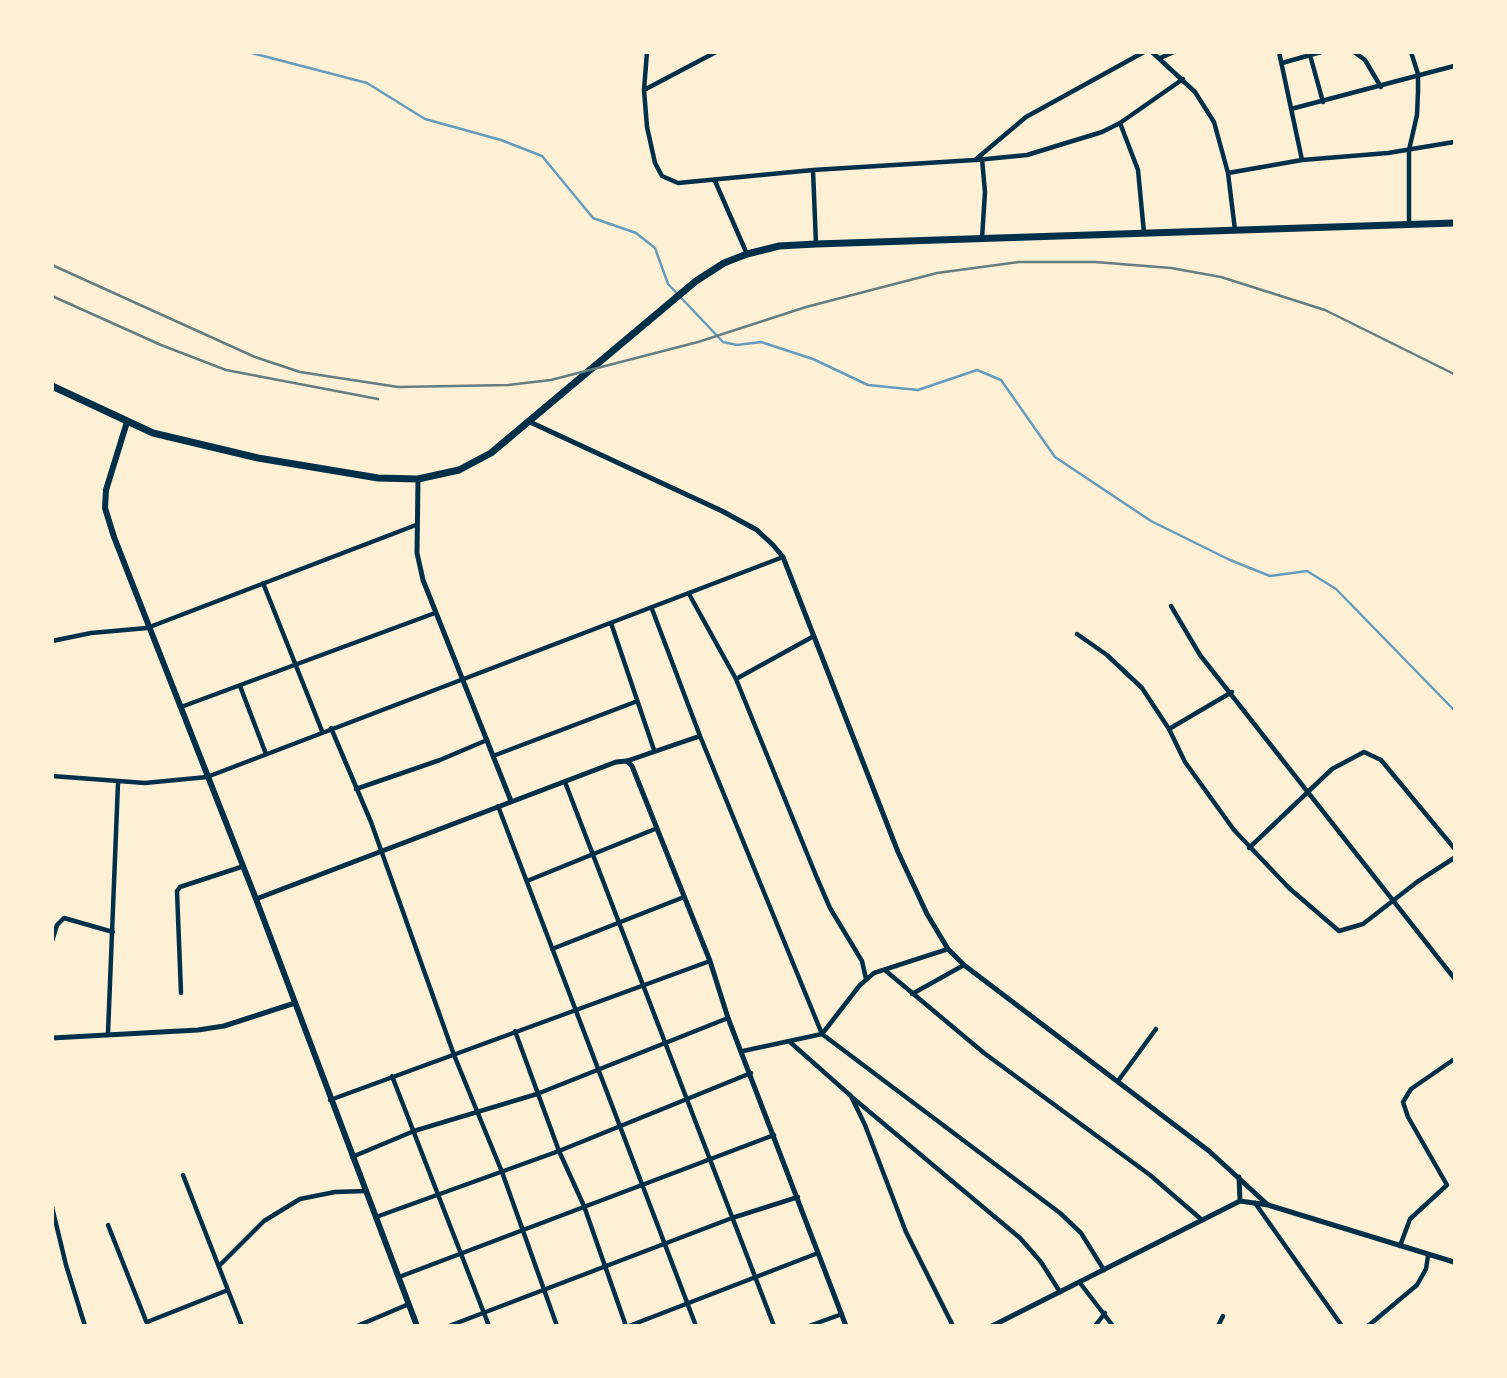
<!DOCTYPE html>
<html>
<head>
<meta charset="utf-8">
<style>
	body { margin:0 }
	#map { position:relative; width:1507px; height:1378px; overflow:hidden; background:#fdf0d5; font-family:"Source Sans 3",sans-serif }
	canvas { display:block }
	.frame { position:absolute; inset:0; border:54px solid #fdf0d5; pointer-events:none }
</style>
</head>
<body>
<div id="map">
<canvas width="1507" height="1378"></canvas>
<div class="frame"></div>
</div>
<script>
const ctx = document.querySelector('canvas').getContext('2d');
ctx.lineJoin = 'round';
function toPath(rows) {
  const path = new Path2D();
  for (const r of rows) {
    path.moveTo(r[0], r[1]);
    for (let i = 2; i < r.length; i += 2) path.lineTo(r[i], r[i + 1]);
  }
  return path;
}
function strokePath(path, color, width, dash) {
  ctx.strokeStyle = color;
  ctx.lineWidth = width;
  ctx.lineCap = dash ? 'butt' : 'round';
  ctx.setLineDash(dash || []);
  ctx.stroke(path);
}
const stream = toPath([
	[248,52,367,83,425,119,501,140,542,156,593,218,636,233,655,248,668,284,723,342,737,345,761,342,813,359,868,385,918,390,977,370,1001,380,1055,457,1151,521,1230,560,1270,576,1307,571,1336,589,1454,710]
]);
const minor = toPath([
	[647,52,644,90,647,127,655,163,662,176,678,183,813,170,975,160,1026,117,1144,52],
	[1152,52,1195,92,1214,122,1228,173,1235,230],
	[1279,52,1302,160],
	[1354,52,1365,60,1381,87],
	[1310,55,1323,102],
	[1160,58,1174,52],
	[1282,63,1321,52],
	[644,90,716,52],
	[1291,109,1454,66],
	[1120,123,1138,170,1144,233],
	[976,160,1027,155,1102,132,1120,123,1183,79],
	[813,170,816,244],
	[1228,173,1302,160,1388,153,1454,142],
	[715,181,747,254],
	[1409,224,1409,150,1417,115,1418,92,1418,74,1411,52],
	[982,238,985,192,982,159],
	[263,583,322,731],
	[689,594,736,679,817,878,830,908,862,961,866,979],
	[1171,606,1200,655,1454,978],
	[652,609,700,736,822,1034,1060,1213,1081,1233,1104,1270],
	[611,623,654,750],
	[1077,634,1107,655,1142,688,1169,729,1185,762,1234,830,1289,888,1339,931,1363,924,1417,882,1454,858],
	[52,641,91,633,147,628,416,525],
	[736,679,814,636],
	[240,686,266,754],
	[181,707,435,613],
	[331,728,371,822,454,1055,502,1172,557,1326],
	[1169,729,1232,692],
	[493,756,635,702],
	[627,761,700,736],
	[52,776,145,783,207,777,783,557],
	[565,782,774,1326],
	[356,789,440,760,487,740],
	[498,806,696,1326],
	[1249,848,1332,769,1364,752,1381,760,1454,848],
	[527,881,655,829],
	[52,941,57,925,64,918,113,932],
	[552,949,684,897],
	[886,971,984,1053,1150,1175,1202,1220],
	[181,993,177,891,180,887,241,867],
	[912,994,964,965],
	[515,1031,559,1151,584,1206,626,1326],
	[108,1033,118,783],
	[790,1042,851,1096,865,1125,906,1232,953,1326],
	[743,1051,822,1034,860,985,874,973,948,949],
	[392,1076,489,1326],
	[1118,1081,1156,1029],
	[853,1098,1020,1238,1041,1262,1060,1292],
	[330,1100,710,961],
	[352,1157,414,1131,537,1094,728,1018],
	[183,1175,242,1326],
	[1255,1203,1342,1326],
	[52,1207,66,1265,85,1326],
	[376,1217,559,1151,751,1073],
	[108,1225,148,1326],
	[1400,1246,1410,1219,1447,1185,1408,1117,1403,1102,1411,1089,1453,1060],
	[219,1266,264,1221,300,1199,335,1192,366,1191],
	[399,1277,774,1135],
	[1080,1283,1113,1326],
	[147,1322,228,1290],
	[357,1326,409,1304],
	[449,1326,732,1218,798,1197],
	[629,1326,818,1253],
	[809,1326,842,1314],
	[1095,1326,1105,1313],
	[1218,1326,1223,1316],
	[1368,1326,1417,1285,1426,1269,1428,1256]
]);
const tertiary = toPath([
	[530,422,722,511,757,530,773,545,783,557,898,852,927,914,948,949,964,965,1209,1151,1268,1205],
	[418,479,417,553,423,580,511,801],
	[256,899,616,762,627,761,632,766,710,961,728,1018,846,1326],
	[52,1038,198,1030,224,1026,295,1003],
	[1239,1177,1240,1201],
	[992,1326,1240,1201,1268,1205,1454,1262]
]);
const secondary = toPath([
	[127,422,106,490,105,508,114,537,256,899,417,1326]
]);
const trunk = toPath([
	[52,386,153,433,258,458,378,478,418,479,459,470,491,453,696,281,724,263,747,254,779,246,816,244,1454,223]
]);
const rail = toPath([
	[52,265,255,357,300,372,398,387,508,385,551,380,698,342,806,307,937,273,1019,262,1095,262,1171,268,1221,277,1325,310,1454,374],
	[52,296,161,345,226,370,378,399]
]);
strokePath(stream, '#669bbc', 2.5);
strokePath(minor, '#003049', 4.5);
strokePath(tertiary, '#003049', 5);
strokePath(secondary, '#003049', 6);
strokePath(trunk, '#003049', 7);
strokePath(rail, '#657d81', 2.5);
</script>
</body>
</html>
